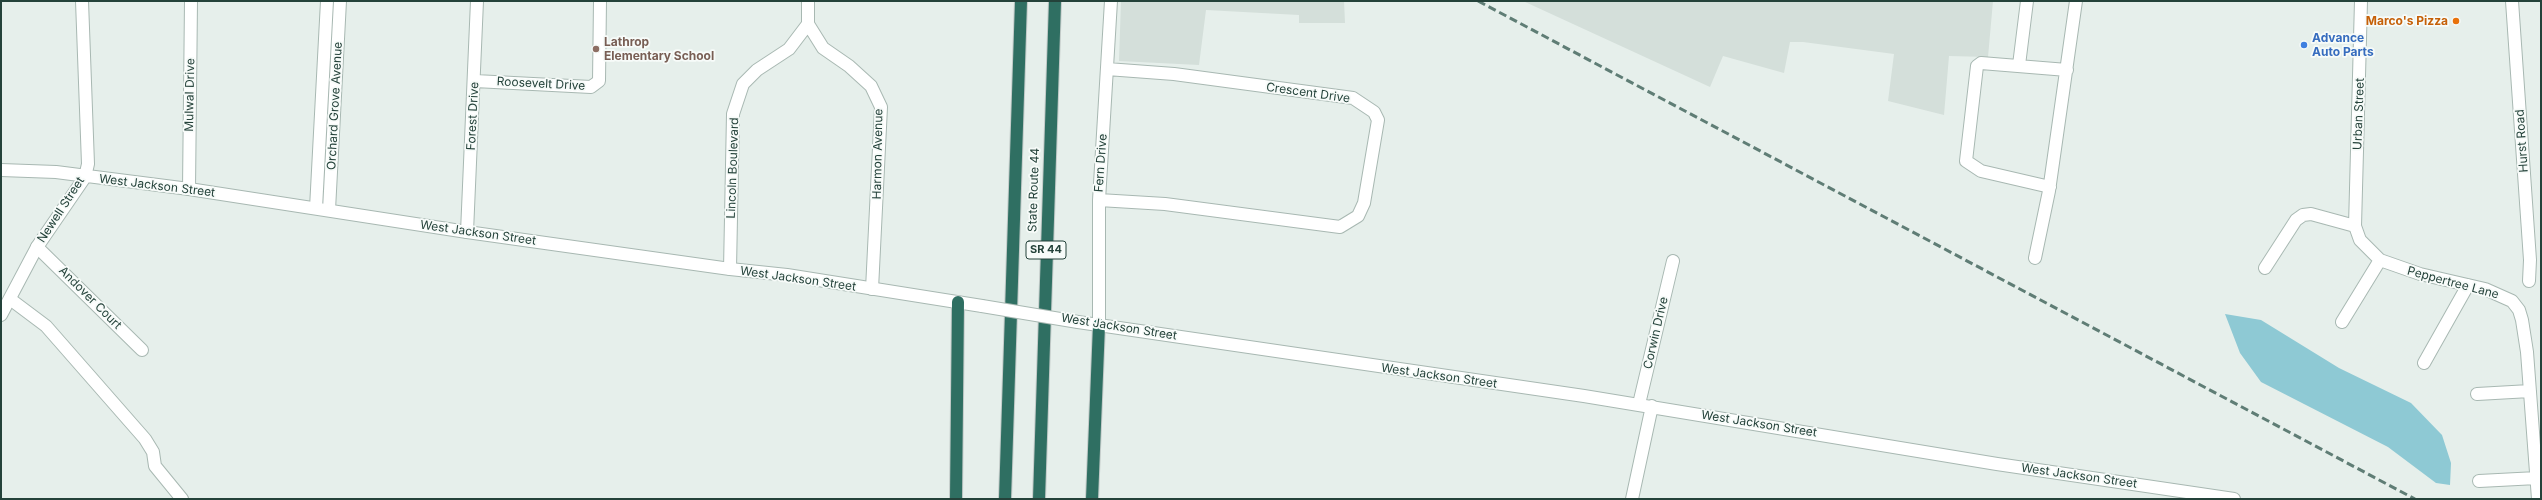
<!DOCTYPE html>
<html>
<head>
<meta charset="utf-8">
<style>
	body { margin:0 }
	#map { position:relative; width:2542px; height:500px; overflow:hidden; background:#e6efeb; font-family:Inter,sans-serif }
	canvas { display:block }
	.frame { position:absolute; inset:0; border:2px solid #24423a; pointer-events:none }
</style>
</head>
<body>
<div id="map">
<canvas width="2542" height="500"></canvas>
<div class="frame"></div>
</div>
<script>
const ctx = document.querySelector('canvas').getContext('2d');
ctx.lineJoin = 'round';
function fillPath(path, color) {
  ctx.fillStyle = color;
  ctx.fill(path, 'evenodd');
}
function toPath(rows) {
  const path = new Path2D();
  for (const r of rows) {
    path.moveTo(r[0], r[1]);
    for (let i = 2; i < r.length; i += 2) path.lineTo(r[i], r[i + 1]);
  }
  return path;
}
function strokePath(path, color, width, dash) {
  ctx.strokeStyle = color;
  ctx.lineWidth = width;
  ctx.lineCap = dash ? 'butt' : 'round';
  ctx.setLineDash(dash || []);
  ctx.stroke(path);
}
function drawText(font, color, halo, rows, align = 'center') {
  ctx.font = font + ' Inter,sans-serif';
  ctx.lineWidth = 3.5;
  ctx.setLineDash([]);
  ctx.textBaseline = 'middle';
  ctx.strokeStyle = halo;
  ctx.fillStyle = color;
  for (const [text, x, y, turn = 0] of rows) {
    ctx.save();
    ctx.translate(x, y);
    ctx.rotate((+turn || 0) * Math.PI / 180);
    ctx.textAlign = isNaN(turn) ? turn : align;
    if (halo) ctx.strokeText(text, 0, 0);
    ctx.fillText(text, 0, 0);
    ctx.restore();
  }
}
const built = toPath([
	[1121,1,1344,1,1345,23,1299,23,1299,15,1206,10,1199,65,1119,61],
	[1523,1,1993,1,1988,57,1949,56,1944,115,1888,101,1894,54,1803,42,1790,42,1784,73,1723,56,1710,87]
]);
const water = toPath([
	[2225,314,2261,320,2339,368,2411,403,2442,435,2451,463,2450,485,2436,483,2388,447,2261,382,2240,353]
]);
const minor = toPath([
	[2512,1,2530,260,2529,281],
	[808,24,823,48,849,66,871,86,881,107,872,289],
	[2019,65,2027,1],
	[475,81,591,87,599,81,600,1],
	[2050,187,1981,171,1966,161,1977,66,1981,63,2067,70],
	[189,189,191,1],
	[1099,200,1165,204,1340,227,1358,216,1364,203,1378,120,1374,112,1353,98,1174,74,1107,69],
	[316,208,327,1],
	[329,210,340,1],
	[2355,226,2361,1],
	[467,232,477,1],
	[37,247,142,350],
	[2035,258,2049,191,2076,1],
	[2265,268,2296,220,2303,215,2311,214,2355,226,2360,240,2380,260,2420,274,2485,289,2512,301,2519,310,2522,320,2527,352,2538,499],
	[730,269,733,114,743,84,757,70,789,49,808,24,808,1],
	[10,299,46,326,145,439,153,452,155,466,182,499],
	[2342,322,2380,260],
	[1099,325,1099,200,1111,1],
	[2424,363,2468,285],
	[2477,394,2530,391],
	[1639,404,1673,261],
	[2479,481,2537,478]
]);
const tertiary = toPath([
	[1,170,56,172,189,189,467,232,730,269,787,275,982,306],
	[1,315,37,247,85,177,88,164,82,1],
	[1078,322,1584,396,1997,464,2234,499],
	[1632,499,1652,406]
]);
const motorway = toPath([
	[956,499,958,302],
	[1005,499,1021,1],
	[1039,499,1055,1],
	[1092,499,1099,325]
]);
const rail = toPath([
	[1478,1,2415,499]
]);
const tertiaryBridge = toPath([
	[982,306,1078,322]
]);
const markers = [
	[2456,21,4,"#e8710a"],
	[2304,45,4,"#3f7fe0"],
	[596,49,4,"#8d6e63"]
];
const shields = [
	[1046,250,40]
];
const shieldNames = [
	["SR 44",1046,250]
];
const foodNames = [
	["Marco's Pizza",2448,21]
];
const shopNames = [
	["Advance",2312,38],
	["Auto Parts",2312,52]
];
const educationNames = [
	["Lathrop",604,42],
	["Elementary School",604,56]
];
const streetNames = [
	["Roosevelt Drive",541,84,3],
	["Crescent Drive",1308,93,8],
	["Mulwal Drive",190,95,-89],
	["Orchard Grove Avenue",335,106,-87],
	["Urban Street",2359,114,-88],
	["Forest Drive",473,116,-87],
	["Hurst Road",2522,141,-94],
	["Harmon Avenue",878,154,-89],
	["Fern Drive",1101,163,-86],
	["Lincoln Boulevard",733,168,-88],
	["West Jackson Street",157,186,7],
	["State Route 44",1034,190,-88],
	["Newell Street",61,210,-57],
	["West Jackson Street",478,233,8],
	["West Jackson Street",798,279,8],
	["Peppertree Lane",2453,283,15],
	["Andover Court",90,298,45],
	["West Jackson Street",1119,327,9],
	["Corwin Drive",1656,333,-77],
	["West Jackson Street",1439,376,8],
	["West Jackson Street",1759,424,9],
	["West Jackson Street",2079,476,8]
];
fillPath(built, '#d4dfda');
fillPath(water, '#8ec9d4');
strokePath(minor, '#a8b8b2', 14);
strokePath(tertiary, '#a8b8b2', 14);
strokePath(motorway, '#c2cac8', 14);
strokePath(minor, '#fff', 12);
strokePath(tertiary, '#fff', 12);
strokePath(motorway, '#2f6f62', 12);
strokePath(rail, '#5f7d75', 3, [8, 4]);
strokePath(tertiaryBridge, '#a8b8b2', 14, []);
strokePath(tertiaryBridge, '#fff', 12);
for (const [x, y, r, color] of markers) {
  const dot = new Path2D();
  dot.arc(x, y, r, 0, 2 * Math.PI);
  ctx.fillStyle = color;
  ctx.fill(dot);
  strokePath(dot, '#f7fbf9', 1.5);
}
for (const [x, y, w] of shields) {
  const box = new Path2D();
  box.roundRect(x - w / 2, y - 9, w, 18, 3);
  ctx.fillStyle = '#f7fbf9';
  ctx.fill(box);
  strokePath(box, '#24423a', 1);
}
drawText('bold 11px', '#24423a', null, shieldNames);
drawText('bold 12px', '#c56008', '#f7fbf9', foodNames, 'right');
drawText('bold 12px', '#366cbe', '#f7fbf9', shopNames, 'left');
drawText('bold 12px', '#785e54', '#f7fbf9', educationNames, 'left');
drawText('12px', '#24423a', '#f7fbf9', streetNames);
</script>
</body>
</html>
